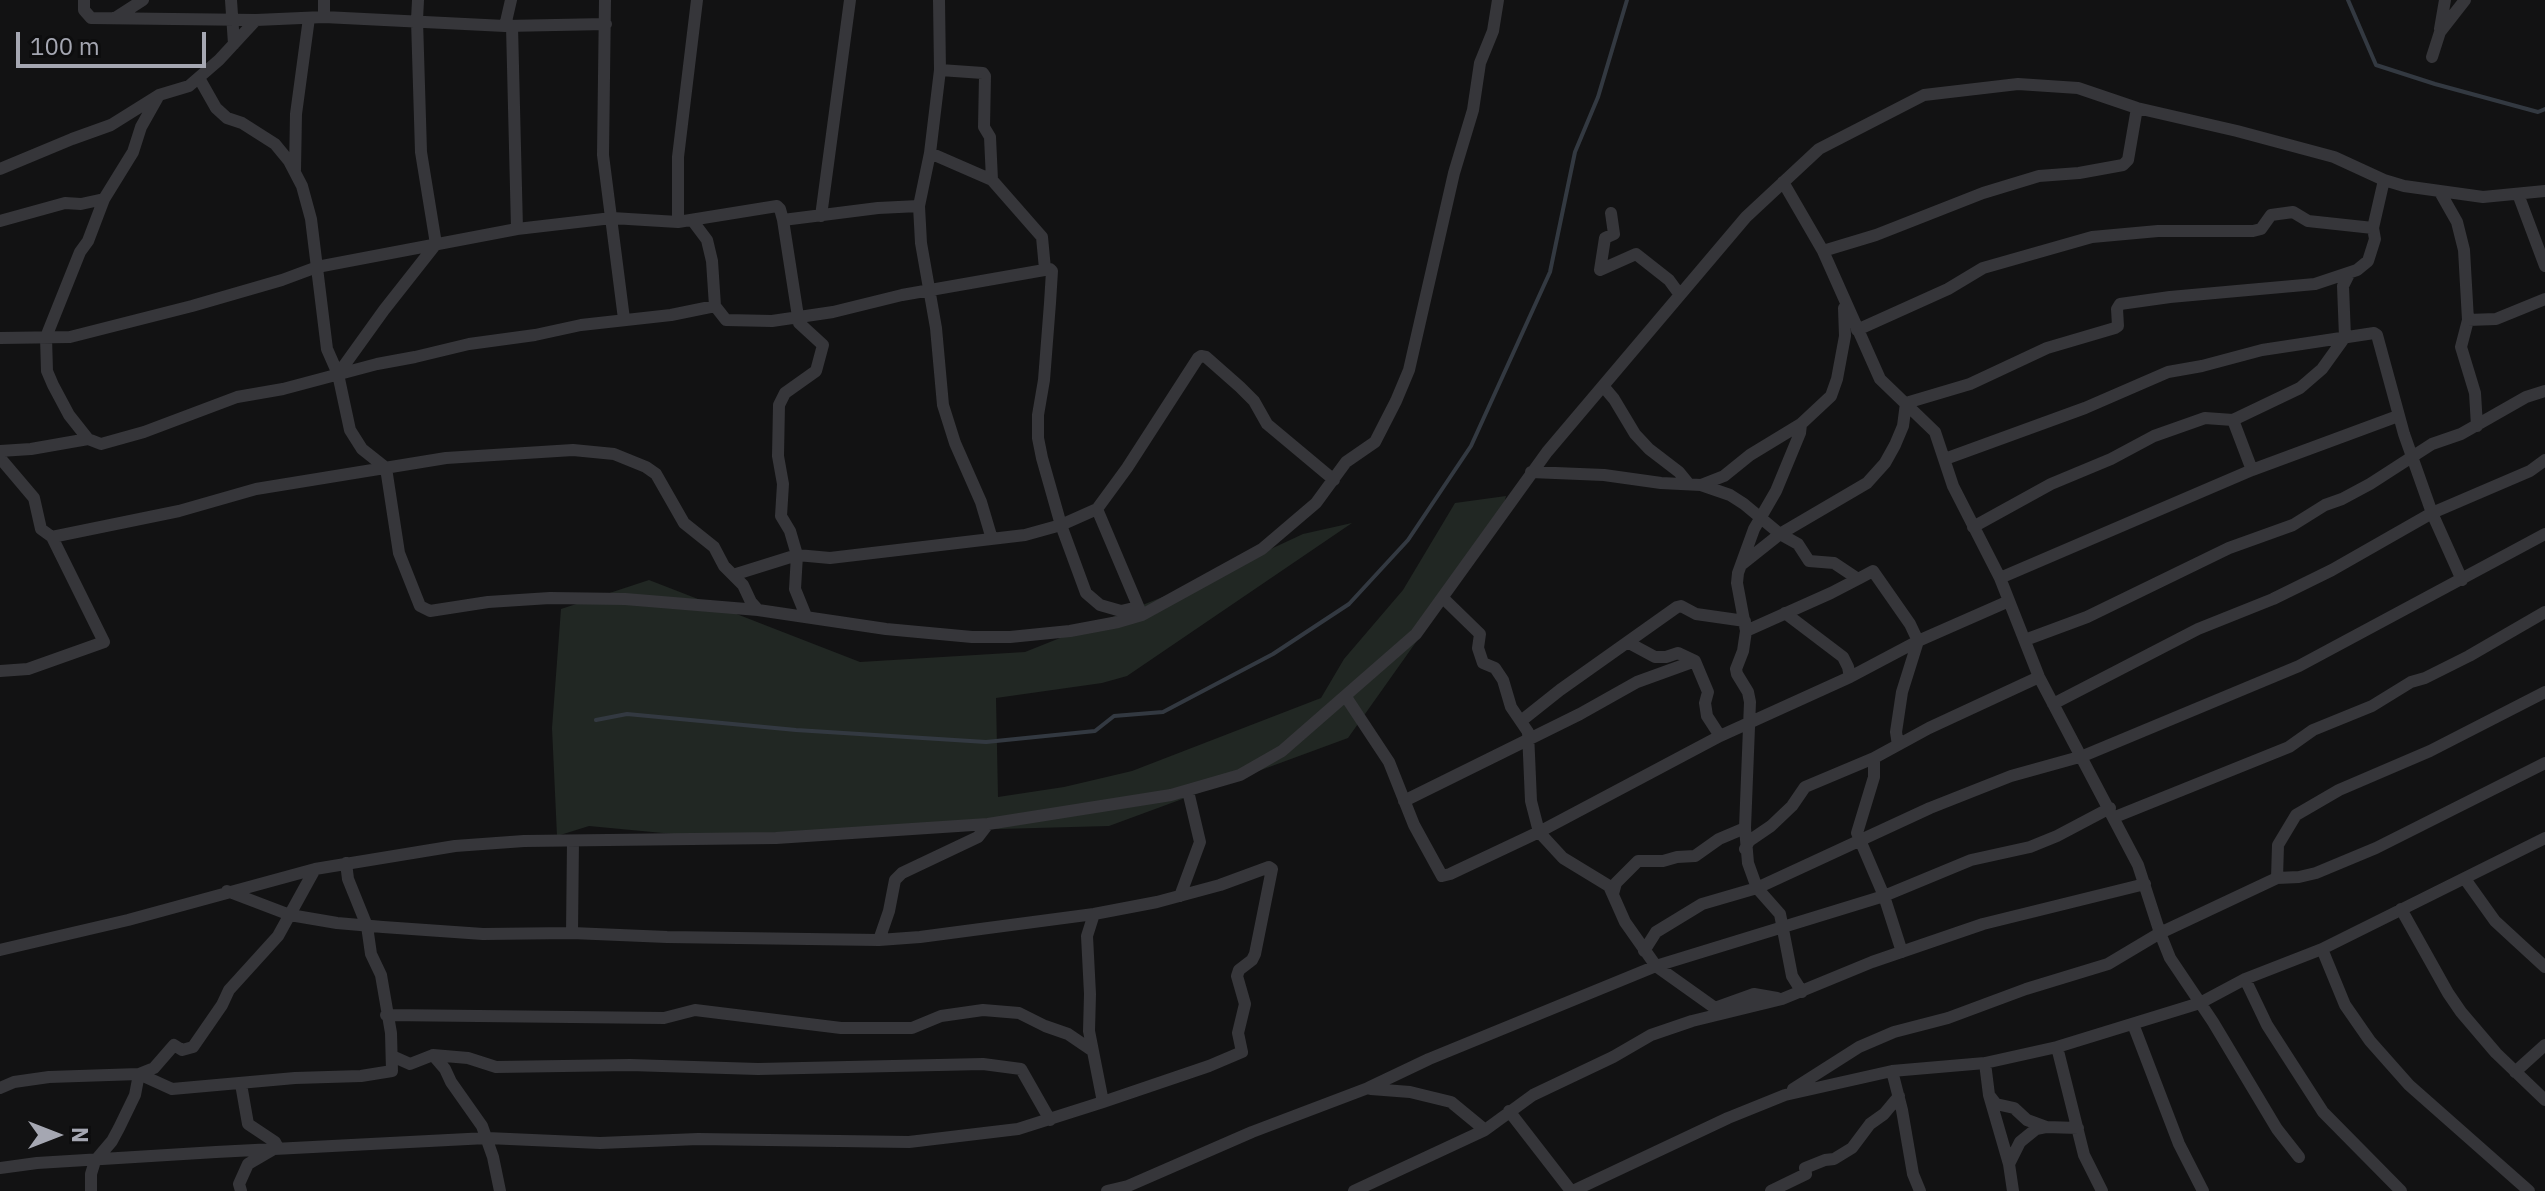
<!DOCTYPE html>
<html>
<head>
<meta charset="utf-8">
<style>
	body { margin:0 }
	#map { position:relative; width:2545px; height:1191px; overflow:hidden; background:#121213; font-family:"IBM Plex Sans",sans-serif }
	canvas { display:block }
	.north { position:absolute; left:16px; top:1095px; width:80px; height:80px; -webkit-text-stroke:6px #0d0d0e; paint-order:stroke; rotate:90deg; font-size:22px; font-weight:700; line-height:32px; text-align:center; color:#a5a7b2 }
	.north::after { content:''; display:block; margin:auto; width:28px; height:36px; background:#a5a7b2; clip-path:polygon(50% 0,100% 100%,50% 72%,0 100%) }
	.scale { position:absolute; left:16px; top:32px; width:190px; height:36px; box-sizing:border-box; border:4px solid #a5a7b2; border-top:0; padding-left:10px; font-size:24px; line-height:28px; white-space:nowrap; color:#a5a7b2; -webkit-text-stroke:6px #0d0d0e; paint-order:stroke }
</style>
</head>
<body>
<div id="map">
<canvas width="2545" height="1191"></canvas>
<div class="north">N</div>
<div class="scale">100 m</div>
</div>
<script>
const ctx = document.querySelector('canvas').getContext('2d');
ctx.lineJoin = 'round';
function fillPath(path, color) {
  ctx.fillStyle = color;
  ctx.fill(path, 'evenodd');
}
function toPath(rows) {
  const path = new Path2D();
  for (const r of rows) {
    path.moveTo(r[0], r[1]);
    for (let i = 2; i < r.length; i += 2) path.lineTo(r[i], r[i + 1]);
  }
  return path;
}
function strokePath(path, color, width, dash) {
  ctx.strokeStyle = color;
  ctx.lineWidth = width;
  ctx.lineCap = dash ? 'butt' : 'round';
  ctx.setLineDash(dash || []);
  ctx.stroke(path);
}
const green = toPath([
	[1506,496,1499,525,1348,738,1109,826,705,837,589,826,557,836,552,728,561,609,649,580,860,662,1025,652,1200,582,1303,534,1352,523,1127,676,1102,683,996,698,998,797,1064,787,1132,771,1321,698,1344,659,1403,590,1455,503]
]);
const stream = toPath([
	[2348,0,2376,65,2435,84,2538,112,2545,109],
	[596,720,627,714,796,730,986,742,1095,731,1114,716,1163,712,1273,654,1349,604,1408,540,1471,446,1550,272,1575,152,1598,97,1627,0]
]);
const minor = toPath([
	[84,0,84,10,91,18,256,20,324,17,505,26,606,24],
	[231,0,234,44],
	[324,0,324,17],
	[605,0,603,155,624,319],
	[939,0,940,70,930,153,919,206,921,243,936,328,943,405,955,443,981,502,992,539],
	[115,18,143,0],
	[505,26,511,0],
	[512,26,517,229],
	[2440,29,2445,0],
	[2432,57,2440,32,2465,0],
	[940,70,983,73,985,76,984,127,990,137,992,180],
	[199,78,216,108,227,118,242,123,275,144,289,161,302,186,311,219,327,349,338,374,350,430,362,449,386,468,399,553,420,606,430,611,488,602,550,598,625,599,758,610,886,629,972,637,1010,637,1070,631,1118,622,1142,615,1262,549,1316,503,1346,462,1375,442,1396,401,1409,370,1454,173,1473,110,1480,63,1493,31,1498,0],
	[930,153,992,180,1042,237,1045,269],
	[0,169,72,139,111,125,159,95,189,86,219,60,256,20],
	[295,170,296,114,309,18],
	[1783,182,1823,251,1880,379,1935,432,1953,486,2000,578,2039,677,2138,865,2160,933,2170,958,2213,1022,2277,1129,2299,1157],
	[2440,192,2457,222,2464,250,2468,320,2461,347,2475,393,2477,426],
	[2518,194,2545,266],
	[1611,213,1614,234,1605,238,1600,270,1636,254,1669,280,1680,295],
	[821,216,850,0],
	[692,220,707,240,712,261,715,306],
	[783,220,878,208,919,206],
	[0,221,65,203,81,204,104,199],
	[678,222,678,157,697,0],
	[1823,251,1876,235,1983,193,2039,176,2079,173,2123,165,2128,160,2137,108],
	[2468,320,2496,319,2545,299],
	[1857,330,1948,289,1983,268,2092,237,2158,231,2253,231,2261,229,2271,215,2293,212,2308,221,2373,228],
	[0,338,70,337,192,306,282,280,317,267,517,229,612,218,678,222,777,206,780,209,783,220,799,323,823,345,816,371,785,393,779,405,778,456,783,484,781,516,790,531,797,555,795,589,806,616],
	[338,374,384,310,436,244,421,152,417,20,418,0],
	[1603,386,1614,399,1635,434,1649,449,1679,472,1688,483],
	[2233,420,2300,388,2322,369,2345,337,2343,286,2349,274],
	[1801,424,1800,433,1776,491,1754,529,1738,573,1737,583,1746,631,1743,651,1736,669,1737,674,1748,692,1750,702,1745,828,1748,863,1757,888,1780,914,1792,976,1802,992],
	[88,439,69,415,53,385,47,371,46,337,80,252,88,241,104,199,133,152,141,127,159,95],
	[0,451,31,449,88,439,101,444,144,432,237,397,283,389,377,364,415,357,469,344,535,335,581,325,671,315,715,306,726,320,772,321,833,312,902,295,1050,269,1052,271,1050,303,1044,380,1038,415,1038,438,1042,458,1061,525,1086,593,1100,605,1121,611,1138,607],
	[0,458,34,498,41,529,52,537,104,642,28,669,0,671],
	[1945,459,2085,408,2168,372,2202,366,2262,350,2374,333,2377,335,2404,434,2432,513,2462,580],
	[1531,472,1604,475,1661,483,1701,485,1730,495,1744,504,1780,534,1798,544,1809,561,1834,563,1858,579,1873,571,1910,624,1918,641,1902,692,1896,732,1898,745],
	[1701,485,1724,476,1750,455,1801,424,1831,396,1837,379,1845,336,1844,308],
	[1097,509,1141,613],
	[1973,527,2051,484,2111,459,2154,436,2205,418,2233,420,2252,470],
	[52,537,179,511,256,489,446,458,573,450,614,454,646,467,656,474,684,523,714,547,724,566,743,585,751,602,758,610],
	[1741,565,1780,534,1867,483,1885,463,1895,445,1903,426,1906,403,1970,384,2047,348,2115,328,2118,326,2117,309,2120,304,2170,297,2315,284,2357,270,2368,261,2375,239,2373,228,2384,180],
	[733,575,797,555,830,558,1025,535,1061,525,1097,509,1127,468,1198,358,1201,356,1206,357,1240,387,1254,401,1267,424,1334,480],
	[2000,578,2252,470,2398,416],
	[1443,598,1480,634,1478,648,1483,663,1495,668,1503,680,1511,707,1528,732,1531,801,1539,832,1563,858,1609,886,1625,922,1656,966,1715,1008,1754,994,1777,998],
	[1785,613,1843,657,1848,667,1850,677],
	[1746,631,1831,593,1858,579],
	[2025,640,2087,617,2229,548,2293,525,2325,505,2342,499,2370,484,2432,444,2461,434,2526,397,2545,391],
	[1629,643,1655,657,1666,657,1678,653,1695,661,1708,692,1705,703,1707,716,1720,736],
	[1346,697,1389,762,1414,825,1442,876,1450,874,1539,832,1720,736,1850,677,1918,641,2009,601],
	[2053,704,2198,629,2273,599,2332,570,2432,513,2530,471,2545,460],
	[1521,721,1560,690,1677,607,1681,606,1696,614,1745,621],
	[1874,758,1874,777,1857,833,1884,896,1902,952],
	[1404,801,1580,714,1637,682,1695,661],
	[2115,817,2289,747,2313,730,2372,706,2411,682,2425,678,2469,656,2545,612],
	[1745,849,1749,841,1771,826,1792,806,1805,787,1874,758,1929,728,2039,677],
	[2277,878,2278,845,2296,815,2339,790,2430,751,2545,692],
	[2465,879,2495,921,2545,967],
	[1613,894,1616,883,1638,861,1663,861,1677,857,1695,856,1719,839,1745,828],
	[1180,896,1200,842,1188,791],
	[2401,909,2448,993,2461,1012,2496,1053,2545,1100],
	[1094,914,1087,936,1090,994,1089,1031,1103,1102],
	[572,933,573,841],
	[879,940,889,911,895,880,902,873,978,837,988,824],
	[2322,949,2345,1005,2370,1041,2409,1085,2529,1191],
	[0,950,128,920,315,869,455,846,524,841,776,838,988,824,1171,795,1240,775,1282,751,1416,634,1547,452,1746,217,1819,149,1924,95,2018,84,2078,88,2137,108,2237,131,2334,157,2384,180,2404,186,2483,197,2545,191],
	[1644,951,1656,932,1702,904,1757,888,1930,808,2011,776,2083,756,2299,666,2545,534],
	[2245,979,2267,1025,2323,1112,2401,1191],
	[386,1015,664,1018,695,1010,841,1028,912,1028,941,1016,983,1010,1019,1013,1045,1026,1068,1034,1093,1051],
	[2133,1024,2179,1144,2203,1191],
	[2057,1047,2084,1155,2102,1191],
	[433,1055,445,1069,451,1082,482,1126,493,1157,500,1191],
	[392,1056,410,1064,433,1055,468,1058,496,1067,630,1065,758,1069,983,1064,1021,1069,1050,1120],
	[1985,1063,1989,1095,2009,1164,2013,1191],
	[1892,1071,1902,1110,1913,1174,1920,1191],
	[2515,1072,2545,1045],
	[139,1074,172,1089,295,1078,361,1076,392,1071,391,1033,381,975,371,954,367,926,348,879,346,863],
	[241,1084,248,1124,275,1142,278,1148],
	[0,1088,14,1082,49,1077,139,1074,154,1068,174,1045,182,1050,193,1047,222,1005,229,990,278,936,315,869],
	[1371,1089,1410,1092,1451,1102,1485,1130],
	[1793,1089,1859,1047,1894,1032,1948,1018,2026,989,2108,964,2160,933,2277,878,2299,877,2316,873,2376,848,2545,763],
	[1989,1095,1996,1104,2014,1108,2027,1120,2046,1127,2078,1128],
	[1509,1111,1571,1191],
	[2009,1164,2020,1142,2036,1129,2046,1127],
	[0,1168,37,1163,216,1152,487,1138,600,1143,698,1139,909,1142,1018,1129,1103,1102,1209,1066,1242,1052,1238,1033,1245,1004,1237,976,1239,970,1252,960,1255,954,1272,869,1269,867,1220,885,1157,902,1094,914,920,937,879,940,667,937,572,933,483,934,383,927,337,923,290,915,227,891],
	[91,1191,91,1174,95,1161,112,1141,119,1128,135,1095,139,1074],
	[241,1191,239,1184,248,1164,272,1150],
	[1107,1191,1128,1186,1252,1132,1368,1088,1429,1059,1656,966,1884,896,1971,860,2030,847,2057,836,2110,808],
	[1354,1191,1485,1130,1533,1095,1613,1057,1651,1035,1692,1021,1782,999,1872,962,1983,924,2145,884],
	[1573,1191,1728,1118,1785,1095,1892,1071,1985,1063,2057,1047,2200,1003,2245,979,2322,949,2545,838],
	[1771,1191,1806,1174,1805,1168,1825,1160,1834,1159,1852,1148,1870,1124,1884,1114,1899,1096]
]);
fillPath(green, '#212723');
strokePath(stream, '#333941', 4);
strokePath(minor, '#36363a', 12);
</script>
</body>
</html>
